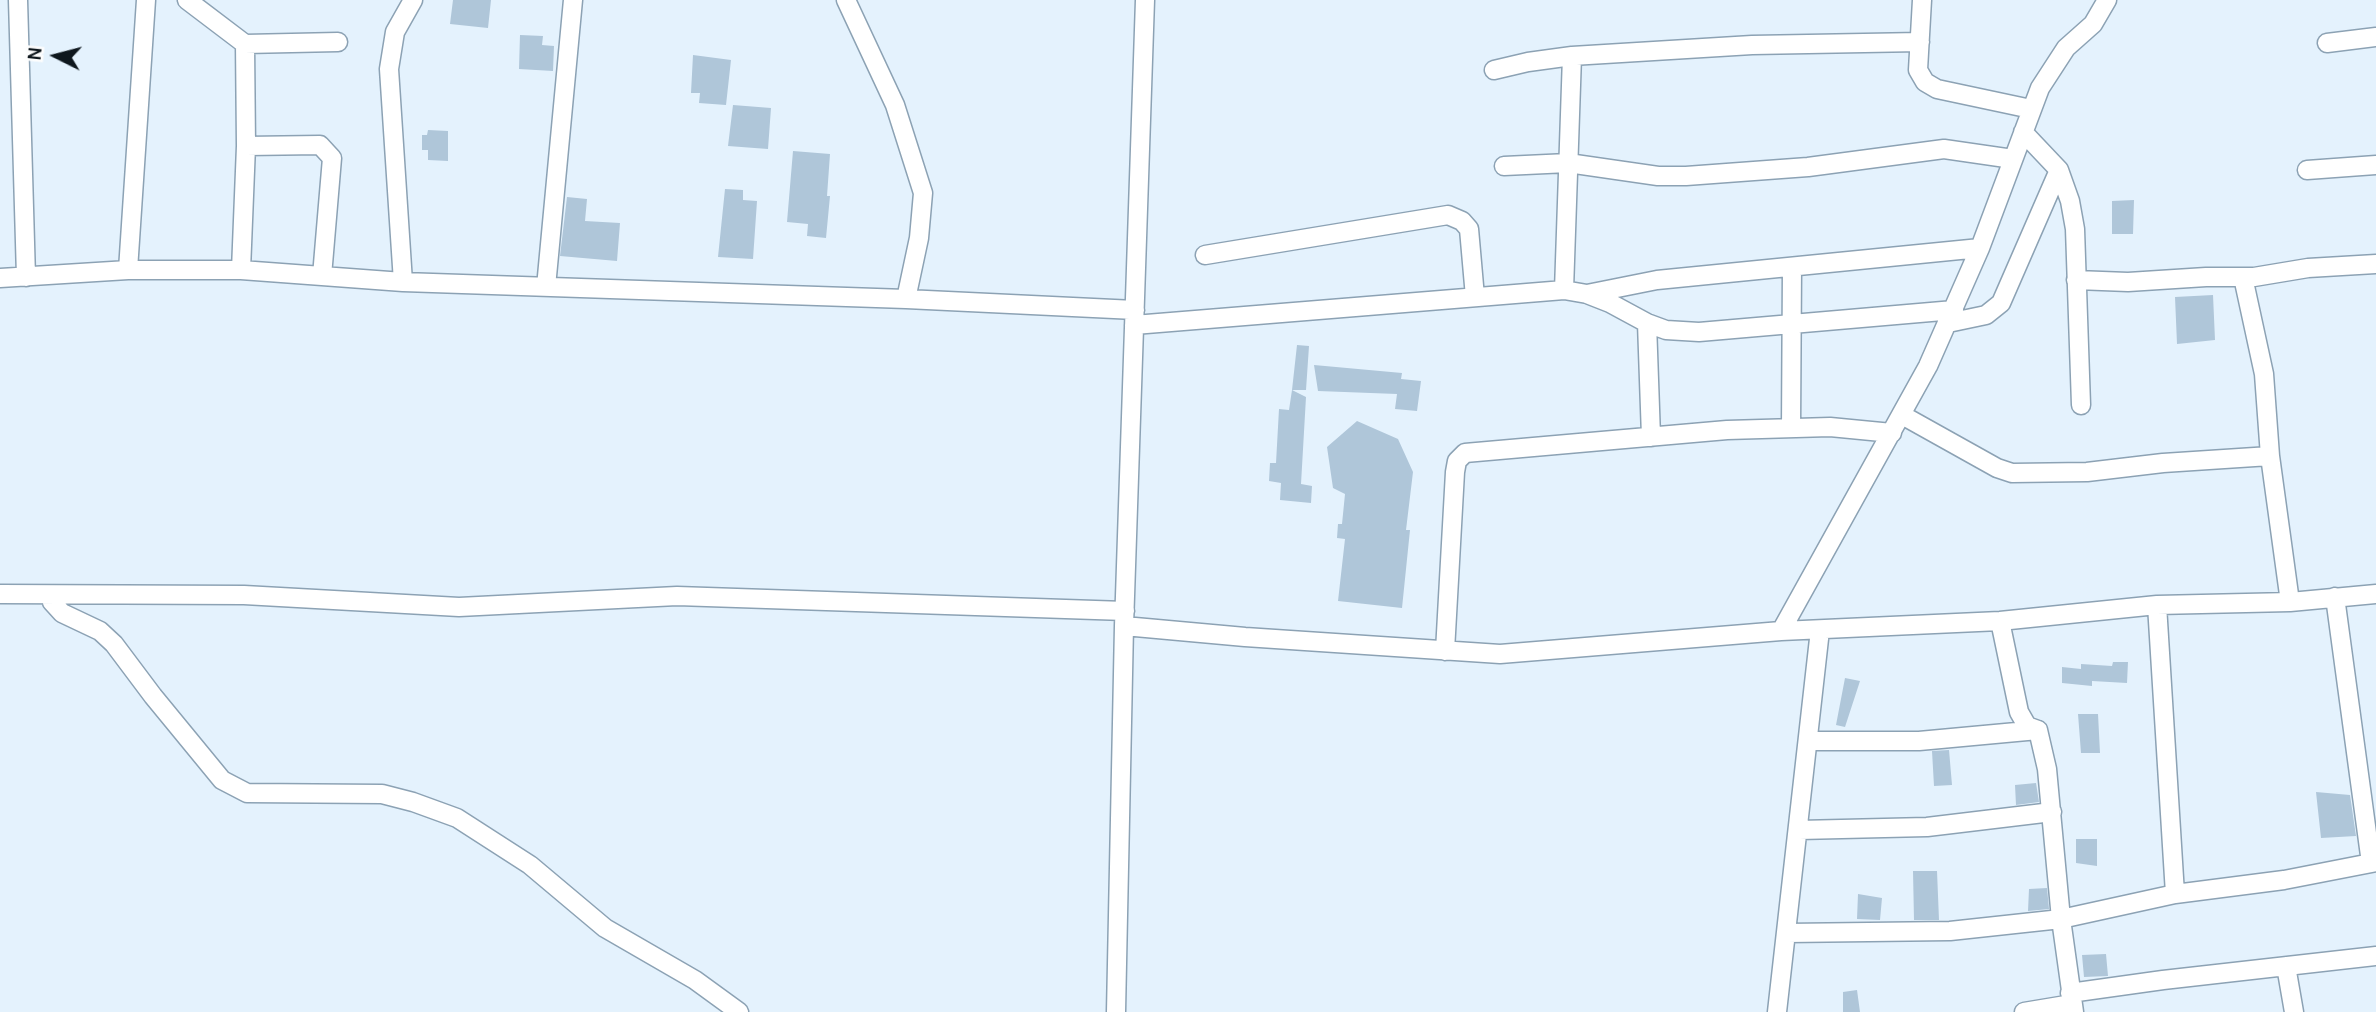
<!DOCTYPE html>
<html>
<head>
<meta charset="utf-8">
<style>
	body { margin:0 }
	#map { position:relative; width:2376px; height:1012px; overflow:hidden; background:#e4f2fd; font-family:Karla,sans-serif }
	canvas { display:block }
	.north { position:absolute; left:21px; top:21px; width:70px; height:70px; -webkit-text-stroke:5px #fdfdfd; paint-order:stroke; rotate:276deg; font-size:19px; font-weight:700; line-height:28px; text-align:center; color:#0e171d }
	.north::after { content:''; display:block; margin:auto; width:24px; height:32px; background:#0e171d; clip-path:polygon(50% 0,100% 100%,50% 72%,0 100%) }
</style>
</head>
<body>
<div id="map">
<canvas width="2376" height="1012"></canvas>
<div class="north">N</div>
</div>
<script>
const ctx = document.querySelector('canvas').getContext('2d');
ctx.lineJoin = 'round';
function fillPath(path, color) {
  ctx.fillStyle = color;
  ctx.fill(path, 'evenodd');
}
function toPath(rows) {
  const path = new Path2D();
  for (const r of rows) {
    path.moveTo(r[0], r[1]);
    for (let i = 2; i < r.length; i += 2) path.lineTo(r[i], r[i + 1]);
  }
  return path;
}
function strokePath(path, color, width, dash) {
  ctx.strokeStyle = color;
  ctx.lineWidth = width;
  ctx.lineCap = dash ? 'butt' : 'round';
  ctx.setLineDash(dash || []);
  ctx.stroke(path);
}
const building = toPath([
	[453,0,491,0,488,28,450,24],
	[520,35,543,36,542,45,554,46,553,71,519,69],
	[693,55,731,60,726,105,699,103,700,93,691,93],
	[733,105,771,108,768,149,728,146],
	[428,130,448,131,448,161,428,160,428,150,422,150,422,135,427,135],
	[793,151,830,154,827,196,830,196,826,238,807,236,808,224,787,222],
	[725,189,743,190,743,200,757,201,753,259,718,257],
	[567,197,587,199,585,221,620,223,617,261,560,256],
	[2134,200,2133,234,2112,234,2112,201],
	[2213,295,2215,340,2177,344,2175,297],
	[1297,345,1309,346,1306,390,1292,390],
	[1314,365,1402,373,1401,379,1421,381,1417,411,1395,409,1397,394,1318,391],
	[1292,390,1306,397,1301,484,1312,486,1311,503,1280,500,1281,483,1269,481,1270,463,1276,463,1279,409,1289,410],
	[1357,421,1398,439,1413,472,1406,530,1410,530,1402,608,1338,601,1345,539,1337,538,1338,524,1342,524,1345,494,1333,488,1327,447],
	[2113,662,2128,662,2127,683,2092,681,2092,686,2062,683,2062,667,2081,669,2081,664,2112,666],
	[1845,678,1860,681,1845,727,1836,725],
	[2078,714,2098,714,2100,753,2081,753],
	[1949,750,1952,785,1934,786,1932,751],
	[2036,783,2039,802,2016,805,2015,785],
	[2316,792,2350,795,2356,836,2321,838],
	[2076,839,2097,839,2097,866,2076,863],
	[1913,871,1937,871,1939,920,1914,920],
	[2047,888,2049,909,2028,911,2029,889],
	[1858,894,1882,898,1880,920,1857,919],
	[2106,954,2108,976,2084,977,2082,955],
	[1857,990,1860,1012,1843,1012,1843,992]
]);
const minor = toPath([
	[18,0,26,277],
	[187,0,245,44,246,146,241,270],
	[846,0,895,105,923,193,919,238,906,299],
	[1922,0,1918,70,1925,82,1937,89,2031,109],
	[2327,43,2376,37],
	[245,44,338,42],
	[1494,70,1528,62,1572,56,1752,45,1920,42],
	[2023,132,2059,170,2070,201,2075,229,2081,405],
	[246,146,320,145,332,158,322,276],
	[1504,166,1568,163,1658,176,1686,176,1808,167,1944,149,2013,159],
	[2307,170,2376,165],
	[1205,255,1448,215,1462,221,1469,229,1475,297],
	[128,270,146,0],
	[2243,277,2264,374,2270,456,2290,602],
	[0,278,128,270,241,270,403,282,906,299,1135,310],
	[2076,280,2128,282,2206,277,2254,277,2308,268,2376,264],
	[403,282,389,69,395,32,413,0],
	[546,287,573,0],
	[1564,290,1572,56],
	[1587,294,1657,280,1980,248],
	[1647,323,1651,437],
	[1948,323,1986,315,2001,303,2059,170],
	[1134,325,1564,290,1587,294,1610,303,1647,323,1666,330,1699,332,1954,310],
	[1902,415,1997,468,2012,473,2087,472,2163,463,2270,456],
	[1791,428,1792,267],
	[0,594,244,595,459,607,677,596,1125,611],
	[50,595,52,602,62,613,100,631,114,644,153,696,222,780,247,793,382,794,413,802,457,818,530,865,605,928,695,980,739,1012],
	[2335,597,2371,863],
	[2157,605,2175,894],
	[2000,621,2019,712,2027,726,2038,730],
	[1124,626,1245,637,1500,654,1781,631,2000,621,2157,605,2290,602,2376,594],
	[1781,631,1928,366,1980,248,2040,88,2066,48,2093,24,2107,0],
	[1445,651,1455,472,1457,461,1465,453,1727,430,1830,427,1892,433],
	[2038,730,2047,769,2061,919,2074,1012],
	[1808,741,1919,741,2038,730],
	[1799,830,1927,827,2052,812],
	[1787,933,1950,931,2061,919,2175,894,2284,880,2376,862],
	[2286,966,2294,1012],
	[2070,993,2163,980,2376,956],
	[1116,1012,1124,626,1145,0],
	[1777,1012,1820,630],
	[2024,1012,2072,1004]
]);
fillPath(building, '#afc6d9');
strokePath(minor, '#8ca2b4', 21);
strokePath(minor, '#fff', 18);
</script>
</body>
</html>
